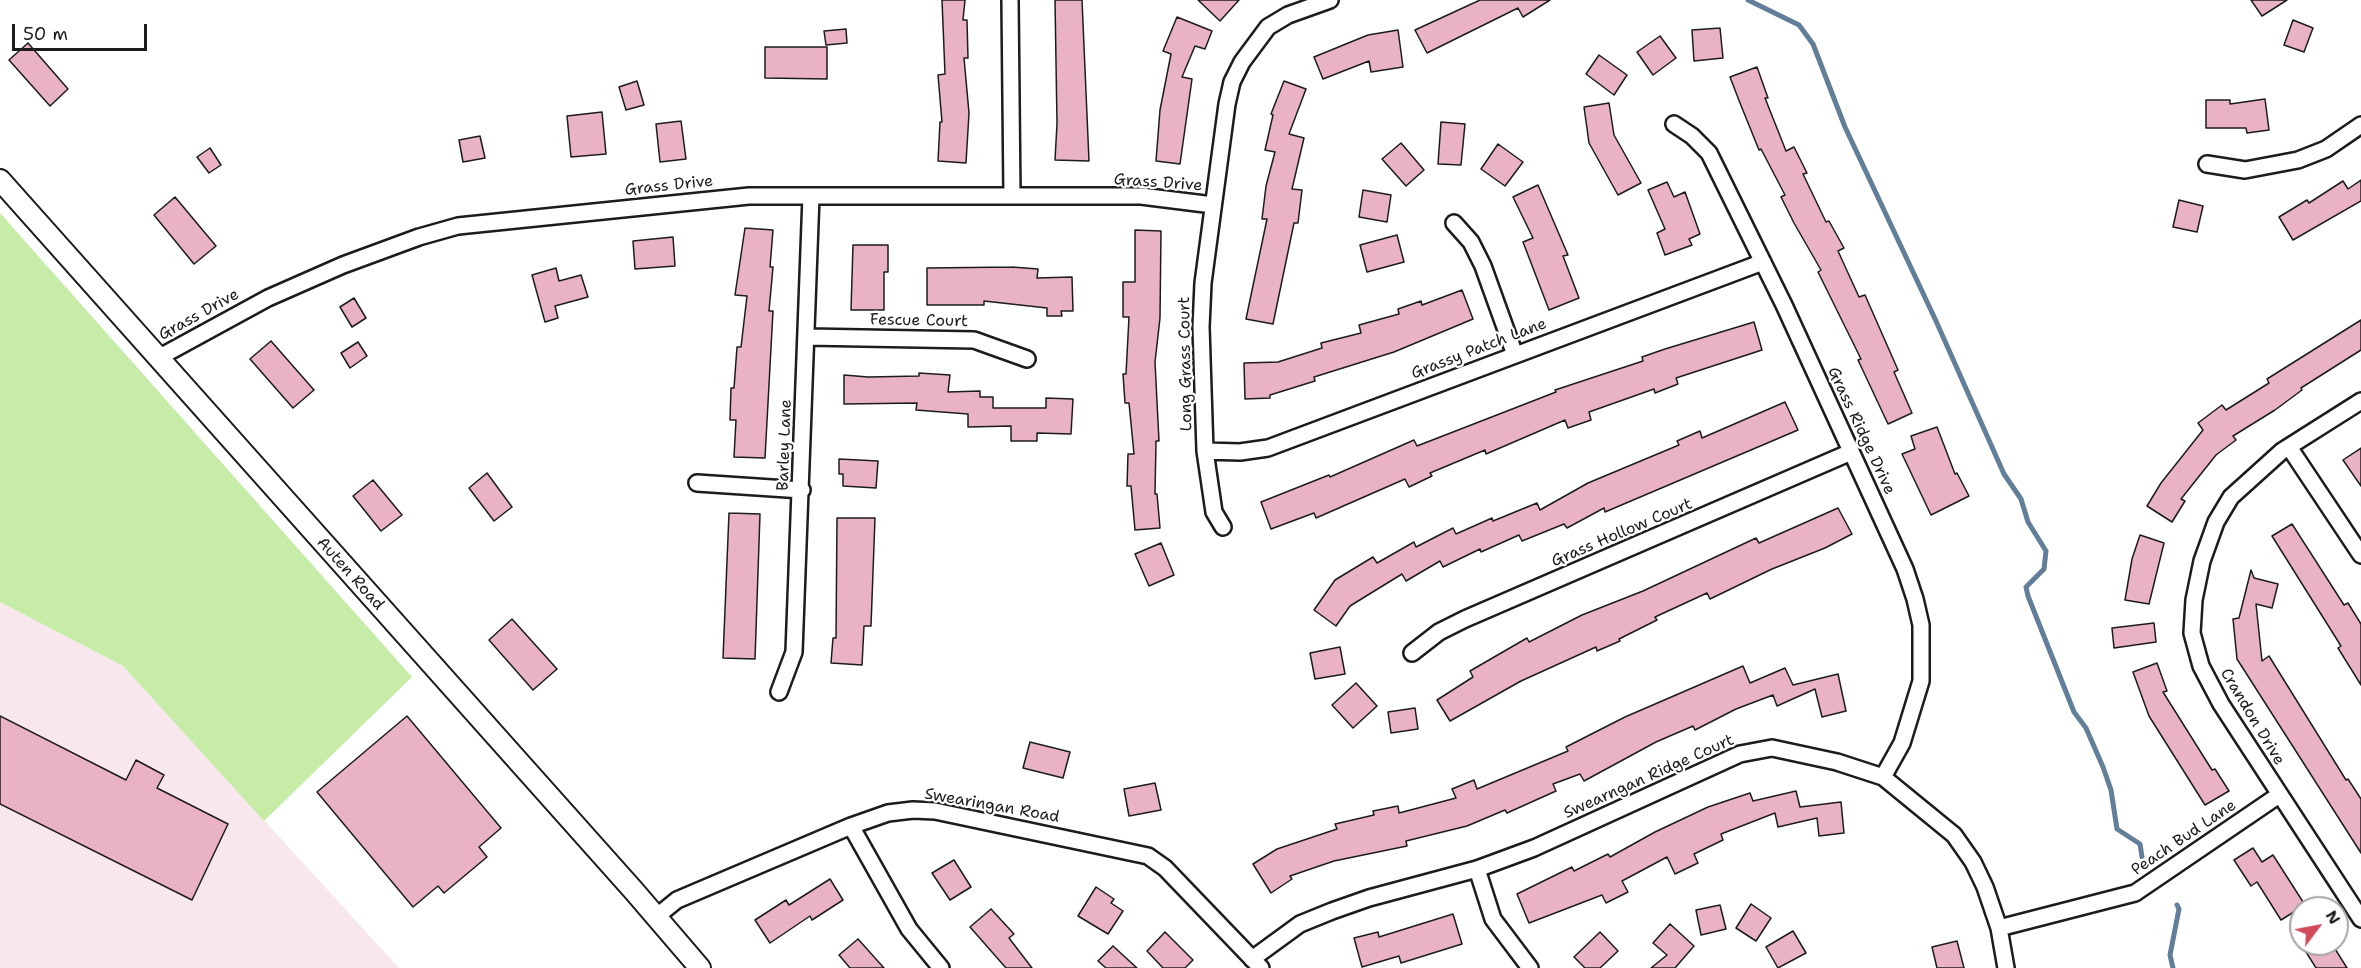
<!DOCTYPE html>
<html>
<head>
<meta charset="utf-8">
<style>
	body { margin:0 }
	#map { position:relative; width:2361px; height:968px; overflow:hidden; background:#fff; font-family:"Shantell Sans",sans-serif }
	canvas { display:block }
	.north { position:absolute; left:2289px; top:896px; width:60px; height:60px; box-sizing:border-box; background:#fff; border:2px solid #a4a4a4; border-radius:50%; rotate:58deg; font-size:16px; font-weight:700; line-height:24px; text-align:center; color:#1c1c1c }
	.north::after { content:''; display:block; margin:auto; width:21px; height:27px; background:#d1495b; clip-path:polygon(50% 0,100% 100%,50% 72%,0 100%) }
	.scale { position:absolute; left:12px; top:24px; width:135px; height:27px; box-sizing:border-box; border:3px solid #1c1c1c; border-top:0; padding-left:8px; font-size:18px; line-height:21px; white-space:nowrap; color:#1c1c1c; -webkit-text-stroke:4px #fff; paint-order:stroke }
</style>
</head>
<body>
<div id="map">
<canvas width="2361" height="968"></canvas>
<div class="north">N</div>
<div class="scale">50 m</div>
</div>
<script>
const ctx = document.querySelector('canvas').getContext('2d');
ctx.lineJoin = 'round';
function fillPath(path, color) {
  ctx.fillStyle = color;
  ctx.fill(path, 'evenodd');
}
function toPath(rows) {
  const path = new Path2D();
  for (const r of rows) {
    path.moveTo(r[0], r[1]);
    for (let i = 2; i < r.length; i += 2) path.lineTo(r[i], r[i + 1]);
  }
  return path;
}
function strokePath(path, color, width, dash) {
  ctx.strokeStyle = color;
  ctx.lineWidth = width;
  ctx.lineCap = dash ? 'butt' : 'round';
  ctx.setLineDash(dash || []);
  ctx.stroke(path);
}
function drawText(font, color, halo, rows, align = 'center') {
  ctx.font = font + ' "Shantell Sans",sans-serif';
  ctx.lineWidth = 4.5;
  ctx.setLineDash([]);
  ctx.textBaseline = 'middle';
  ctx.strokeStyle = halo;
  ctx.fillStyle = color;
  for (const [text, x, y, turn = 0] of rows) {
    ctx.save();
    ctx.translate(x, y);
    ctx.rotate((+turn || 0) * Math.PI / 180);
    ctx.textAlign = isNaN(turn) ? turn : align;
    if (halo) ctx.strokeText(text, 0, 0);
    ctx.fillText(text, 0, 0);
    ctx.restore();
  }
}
const built = toPath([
	[0,602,123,666,399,968,0,968]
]);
const green = toPath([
	[0,213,412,677,264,821,123,666,0,602]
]);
const stream = toPath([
	[1748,0,1799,25,1813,44,1845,127,1936,321,2004,474,2021,499,2028,522,2046,551,2044,569,2026,587,2028,596,2074,712,2086,728,2103,767,2111,790,2117,829,2140,844,2142,857],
	[2173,968,2170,955,2179,909,2177,905]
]);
const building = toPath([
	[942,0,965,0,963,20,967,20,968,58,964,58,969,113,966,163,938,161,940,122,942,122,938,75,945,74,942,0],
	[1055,0,1082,0,1089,161,1055,160,1057,124,1055,0],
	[1198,0,1239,0,1220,21,1198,0],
	[1480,0,1550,0,1523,17,1518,8,1427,53,1415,30,1480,0],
	[2251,0,2287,0,2262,16,2251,0],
	[1177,17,1212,31,1205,49,1195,46,1182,77,1192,79,1180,164,1156,161,1160,110,1171,54,1163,51,1177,17],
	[2293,20,2313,28,2304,52,2284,45,2293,20],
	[1720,28,1723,58,1694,61,1692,30,1720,28],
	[846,29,847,43,826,45,824,31,846,29],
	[1398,30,1403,67,1371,72,1369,61,1323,79,1314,57,1368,35,1398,30],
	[1660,36,1676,58,1653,75,1637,52,1660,36],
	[28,43,68,89,50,106,9,60,28,43],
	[765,47,827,47,827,79,765,78,765,47],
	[1599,55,1627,75,1614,95,1586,74,1599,55],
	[1757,67,1768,98,1765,98,1786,151,1794,147,1807,173,1803,174,1826,222,1829,221,1844,248,1838,251,1859,297,1865,295,1898,370,1894,372,1912,413,1888,424,1858,360,1861,359,1818,272,1821,270,1794,223,1781,197,1785,195,1761,149,1759,150,1740,103,1730,77,1757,67],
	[637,81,644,105,626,110,619,87,637,81],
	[1284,81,1306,89,1289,134,1304,138,1292,189,1302,190,1298,223,1294,223,1273,324,1246,319,1267,219,1262,219,1266,186,1275,152,1265,150,1273,115,1271,114,1284,81],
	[2265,99,2269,130,2247,133,2246,128,2206,128,2206,100,2230,100,2230,104,2265,99],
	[1609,103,1614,135,1641,183,1618,195,1589,143,1584,107,1609,103],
	[602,112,606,154,571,157,567,116,602,112],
	[681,121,686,159,660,162,656,124,681,121],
	[1441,122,1465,124,1461,165,1438,164,1441,122],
	[480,136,485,158,463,162,459,140,480,136],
	[1401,143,1424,170,1406,186,1382,159,1401,143],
	[1498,144,1523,162,1505,186,1481,169,1498,144],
	[210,148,221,165,209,173,197,157,210,148],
	[2361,180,2361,201,2293,240,2279,217,2307,200,2309,203,2343,181,2348,189,2361,180],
	[1667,182,1674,197,1685,192,1700,234,1689,239,1692,245,1665,255,1657,233,1665,229,1648,190,1667,182],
	[1538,185,1568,255,1563,256,1579,298,1549,310,1523,242,1533,238,1513,197,1538,185],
	[1363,190,1391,195,1387,222,1359,217,1363,190],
	[175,197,216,246,194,264,154,215,175,197],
	[2179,200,2203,206,2197,232,2173,227,2179,200],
	[745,228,773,230,770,267,773,267,769,311,773,311,765,458,734,457,736,420,730,420,731,388,734,388,737,347,741,347,747,296,735,295,745,228],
	[1135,230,1161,231,1160,318,1155,362,1159,441,1156,441,1155,494,1157,494,1160,528,1135,530,1131,486,1127,486,1128,454,1134,454,1129,403,1125,403,1123,374,1126,374,1129,317,1123,317,1123,282,1135,282,1135,230],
	[1397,235,1404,262,1367,272,1360,245,1397,235],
	[673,237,675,266,635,269,633,241,673,237],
	[853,245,888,245,888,272,884,272,884,310,851,310,853,245],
	[1012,267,1038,269,1037,278,1072,277,1073,311,1061,311,1062,316,1047,316,1047,308,984,301,984,305,927,305,927,268,1012,267],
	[556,268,559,281,581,275,588,297,555,306,558,318,545,322,532,275,556,268],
	[1462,290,1473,319,1394,352,1314,377,1315,381,1270,395,1270,398,1245,399,1244,363,1278,362,1322,348,1321,343,1361,333,1359,325,1399,314,1398,309,1421,301,1422,305,1462,290],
	[354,298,366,318,352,327,340,307,354,298],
	[2361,320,2361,350,2301,388,2302,390,2275,410,2233,436,2236,440,2216,455,2181,499,2185,501,2172,522,2147,506,2161,483,2203,430,2198,423,2222,405,2226,410,2269,383,2267,379,2361,320],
	[1754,322,1762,350,1676,378,1678,384,1655,393,1654,389,1589,412,1591,420,1568,428,1565,420,1486,454,1485,450,1430,473,1432,476,1409,487,1405,479,1316,518,1314,513,1271,529,1261,502,1329,475,1330,477,1414,440,1417,446,1556,392,1555,390,1643,361,1642,357,1665,349,1754,322],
	[271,341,314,390,293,408,250,359,271,341],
	[358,342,367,356,350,368,341,353,358,342],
	[919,373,950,375,948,392,980,391,980,397,993,397,993,408,1046,408,1046,398,1073,399,1071,434,1037,433,1037,441,1011,441,1011,426,968,427,968,414,916,410,917,403,844,404,844,375,868,377,919,376,919,373],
	[1785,402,1798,430,1605,512,1604,508,1567,528,1564,524,1522,541,1519,535,1481,552,1480,549,1443,567,1440,561,1406,581,1402,574,1350,606,1336,626,1314,610,1335,580,1373,557,1377,563,1414,542,1416,547,1453,528,1456,534,1492,518,1493,521,1537,503,1540,510,1588,483,1679,445,1677,441,1700,431,1702,438,1785,402],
	[1937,427,1955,474,1957,473,1969,496,1931,515,1902,454,1915,449,1911,436,1937,427],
	[2361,448,2361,486,2343,460,2361,448],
	[839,459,878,461,876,488,843,486,843,474,839,474,839,459],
	[487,473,512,507,494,521,469,488,487,473],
	[373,480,402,515,381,531,353,496,373,480],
	[1838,508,1852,534,1825,548,1772,569,1710,599,1707,593,1655,617,1657,620,1619,639,1620,641,1597,651,1596,647,1521,681,1450,721,1437,700,1473,677,1470,671,1527,638,1529,642,1582,615,1643,591,1756,538,1759,543,1838,508],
	[729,513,760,514,755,659,723,658,729,513],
	[837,518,875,518,871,626,864,626,862,665,831,663,833,638,836,638,837,518],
	[2292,524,2344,605,2348,603,2361,624,2361,685,2338,648,2341,646,2272,536,2292,524],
	[2140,535,2164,543,2149,604,2125,600,2132,559,2140,535],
	[1161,543,1174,575,1149,586,1135,554,1161,543],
	[2251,570,2254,578,2278,584,2272,608,2256,604,2262,661,2269,656,2346,780,2348,779,2361,799,2361,853,2237,659,2233,619,2239,618,2251,570],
	[512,619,557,669,533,690,489,640,512,619],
	[2154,623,2156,642,2114,648,2112,628,2154,623],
	[1340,647,1345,674,1315,679,1310,653,1340,647],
	[2157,663,2167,691,2163,692,2212,770,2215,769,2229,791,2205,805,2149,716,2133,672,2157,663],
	[1743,666,1750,683,1785,668,1793,685,1838,674,1846,711,1822,717,1815,689,1777,706,1773,695,1736,709,1695,730,1693,726,1656,742,1584,781,1580,774,1553,784,1556,791,1507,813,1505,810,1467,826,1406,841,1407,846,1334,861,1290,876,1292,879,1271,893,1253,864,1277,849,1337,829,1335,824,1374,815,1373,811,1398,806,1399,813,1456,798,1452,789,1474,780,1477,789,1568,751,1566,747,1625,717,1743,666],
	[1356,683,1377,706,1353,728,1332,705,1356,683],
	[1415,708,1418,729,1391,733,1388,712,1415,708],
	[0,716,126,780,136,760,164,775,157,788,228,824,192,900,0,804,0,716],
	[407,716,501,828,479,847,487,857,444,893,438,886,413,907,317,792,407,716],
	[1030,742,1070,752,1063,778,1023,768,1030,742],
	[1155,783,1161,810,1129,816,1124,789,1155,783],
	[1796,791,1800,807,1841,802,1844,833,1819,836,1817,818,1778,827,1775,813,1721,834,1723,840,1694,854,1698,863,1675,874,1667,857,1622,881,1628,892,1606,903,1602,895,1529,923,1517,894,1572,867,1574,871,1608,854,1610,857,1655,832,1708,807,1750,793,1753,801,1796,791],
	[2253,848,2262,862,2273,855,2305,905,2281,920,2257,882,2251,886,2234,860,2253,848],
	[954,860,971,887,950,900,932,873,954,860],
	[830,879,843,900,812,920,810,916,770,943,755,920,786,900,789,905,830,879],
	[1096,887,1114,899,1111,903,1123,911,1108,934,1078,916,1096,887],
	[1751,904,1771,918,1756,941,1736,928,1751,904],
	[1720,905,1726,929,1701,935,1696,910,1720,905],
	[991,909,1014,934,1009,938,1032,968,1006,968,970,927,991,909],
	[1453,914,1462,944,1401,963,1399,956,1362,967,1354,938,1378,932,1379,937,1453,914],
	[1670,924,1694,946,1675,968,1651,968,1667,955,1653,943,1670,924],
	[1793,931,1806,953,1778,968,1766,947,1793,931],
	[1165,932,1193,960,1185,968,1163,968,1147,951,1165,932],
	[1600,932,1618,951,1600,968,1585,968,1574,957,1600,932],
	[858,939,884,968,850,968,839,955,858,939],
	[1957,941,1964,968,1937,968,1932,947,1957,941],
	[2301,944,2332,944,2347,968,2316,968,2301,944],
	[1113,946,1137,968,1106,968,1098,961,1113,946]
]);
const minor = toPath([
	[1010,0,1012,196],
	[1674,124,1692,136,1709,153,1784,305,1905,569,1915,599,1921,625,1921,681,1902,743,1883,777],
	[2207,164,2245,170,2298,160,2326,149,2361,125],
	[1454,223,1471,242,1483,266,1515,355],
	[807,337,974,340,1027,359],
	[158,358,268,298,343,265,419,237,458,226,749,196,1141,196,1213,205],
	[2361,401,2282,451,2231,497,2216,522,2202,561,2194,600,2192,633,2201,666,2221,704,2361,919],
	[2289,447,2361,555],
	[1205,451,1240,452,1268,448,1763,262],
	[697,483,802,490],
	[1223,527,1214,512,1205,451,1201,327,1203,283,1227,104,1232,82,1242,62,1268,27,1288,15,1330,0],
	[1412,653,1439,632,1465,619,1851,452],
	[779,692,794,652,811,196],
	[851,826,909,929,941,968],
	[1477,869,1493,919,1530,968],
	[656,917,677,900,851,826,888,813,913,810,935,811,1148,856,1165,868,1261,968],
	[1999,928,2135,893,2279,795],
	[1252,959,1300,924,1332,911,1369,898,1477,869,1534,848,1740,754,1772,748,1837,762,1883,777,1954,835,1973,862,1985,887,1999,928,2006,968]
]);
const tertiary = toPath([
	[0,180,634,891,700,968]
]);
const streetNames = [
	["Grass Drive",1158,183,4],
	["Grass Drive",669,186,-6],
	["Grass Drive",199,315,-29],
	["Fescue Court",919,321,1],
	["Grassy Patch Lane",1479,349,-21],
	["Long Grass Court",1186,364,-91],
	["Grass Ridge Drive",1861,431,65],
	["Barley Lane",785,445,-88],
	["Grass Hollow Court",1622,533,-23],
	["Auten Road",350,574,48],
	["Crandon Drive",2252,717,59],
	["Swearngan Ridge Court",1649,777,-24],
	["Swearingan Road",992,806,10],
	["Peach Bud Lane",2184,838,-34]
];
fillPath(built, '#f8e8ee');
fillPath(green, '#c6eca7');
strokePath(stream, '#637e99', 5);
fillPath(building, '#e9b2c7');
strokePath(building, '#1c1c1c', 1.5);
strokePath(minor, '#1c1c1c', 20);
strokePath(tertiary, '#1c1c1c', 24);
strokePath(minor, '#fff', 15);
strokePath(tertiary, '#fff', 20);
drawText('16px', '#1c1c1c', '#fff', streetNames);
</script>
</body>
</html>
